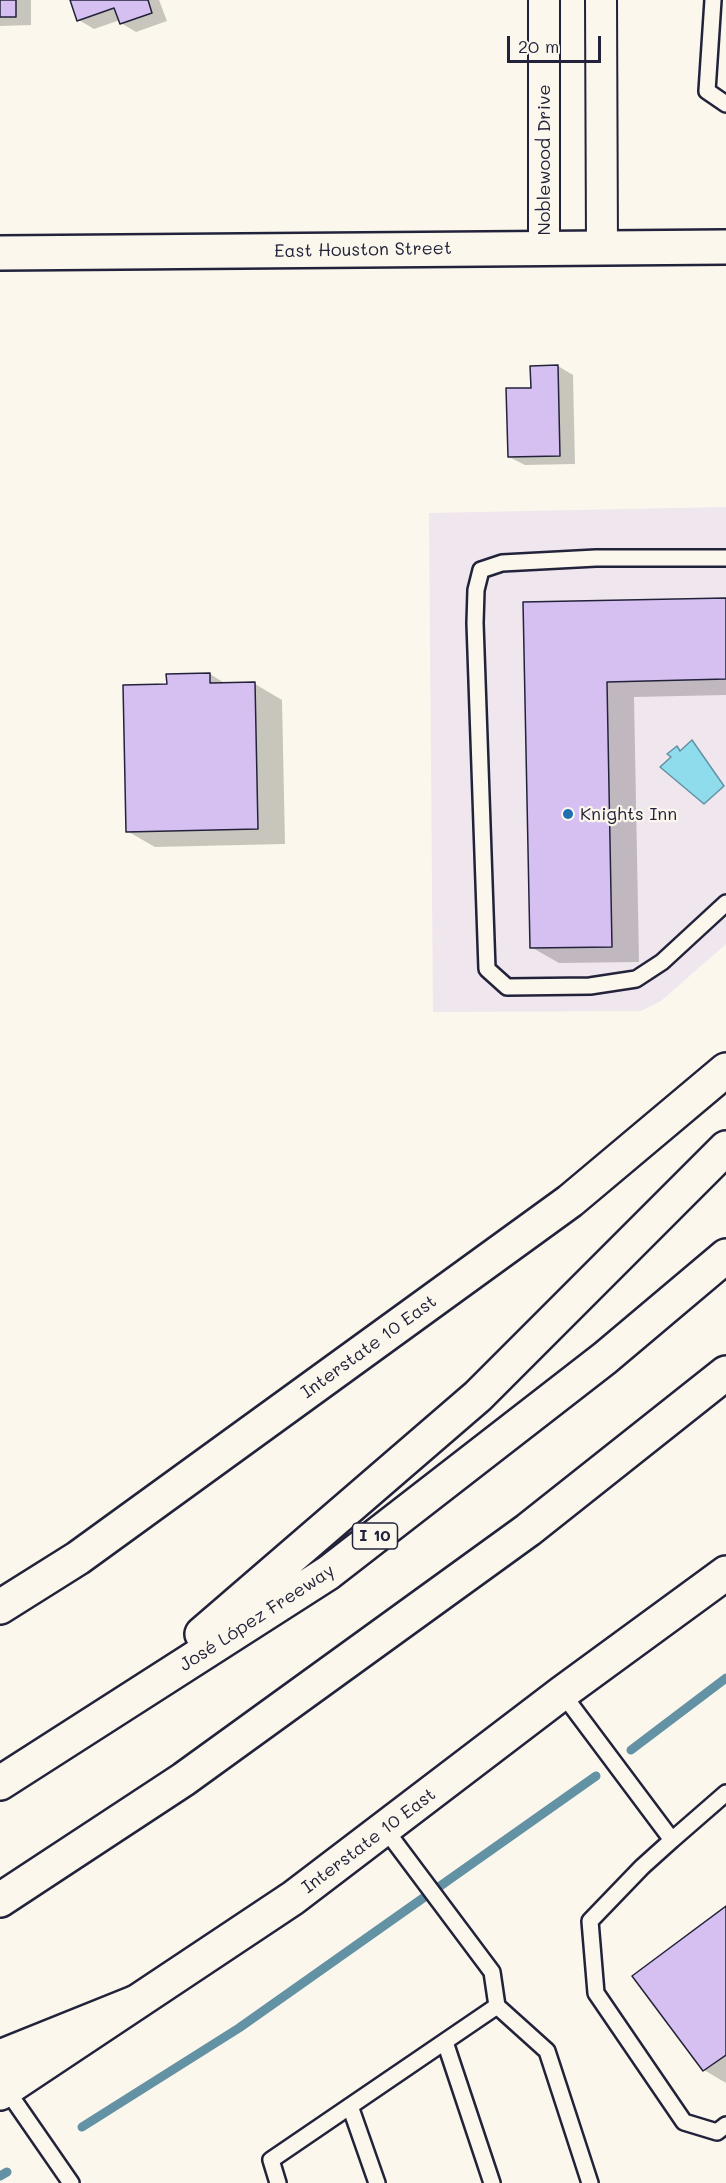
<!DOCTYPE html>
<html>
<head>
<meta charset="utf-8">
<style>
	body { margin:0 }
	#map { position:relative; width:726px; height:2183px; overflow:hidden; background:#fbf7ec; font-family:Mali,sans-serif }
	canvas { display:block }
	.scale { position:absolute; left:507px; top:36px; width:94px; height:27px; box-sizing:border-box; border:3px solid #22223b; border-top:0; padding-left:8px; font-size:18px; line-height:21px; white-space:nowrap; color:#22223b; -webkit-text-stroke:4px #fbf7ec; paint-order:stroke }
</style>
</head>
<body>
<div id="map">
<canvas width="726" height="2183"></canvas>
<div class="scale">20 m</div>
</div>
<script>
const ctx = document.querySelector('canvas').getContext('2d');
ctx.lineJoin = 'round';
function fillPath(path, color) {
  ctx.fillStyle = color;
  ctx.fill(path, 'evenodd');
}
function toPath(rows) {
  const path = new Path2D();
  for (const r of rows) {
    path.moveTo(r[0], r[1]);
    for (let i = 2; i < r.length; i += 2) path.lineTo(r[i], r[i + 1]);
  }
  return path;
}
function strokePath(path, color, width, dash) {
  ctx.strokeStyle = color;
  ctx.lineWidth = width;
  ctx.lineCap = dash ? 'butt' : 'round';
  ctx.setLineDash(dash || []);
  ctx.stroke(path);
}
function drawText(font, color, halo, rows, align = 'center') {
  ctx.font = font + ' Mali,sans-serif';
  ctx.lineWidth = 4.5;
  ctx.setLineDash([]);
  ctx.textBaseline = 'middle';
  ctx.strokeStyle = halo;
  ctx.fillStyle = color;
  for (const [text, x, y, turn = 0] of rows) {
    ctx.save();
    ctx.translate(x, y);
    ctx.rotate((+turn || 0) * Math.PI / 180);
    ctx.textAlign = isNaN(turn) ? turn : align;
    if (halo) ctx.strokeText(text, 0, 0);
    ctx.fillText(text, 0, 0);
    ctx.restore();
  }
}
const built = toPath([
	[726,507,726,944,661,1001,641,1011,433,1012,429,513]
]);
const water = toPath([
	[692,740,724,786,704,804,660,767,671,757,667,754,677,746,680,751,692,740]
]);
const shadow = toPath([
	[0,0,31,0,31,25,0,26],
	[71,0,159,0,167,21,136,32,121,23,120,20,94,29,79,20],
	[558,366,573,375,575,464,525,465,509,457,533,389],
	[726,599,726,695,634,697,639,962,559,963,531,947,525,603],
	[210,674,226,684,255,684,282,700,285,844,155,847,127,831,168,686],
	[726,1908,726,2083,704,2070,634,1976]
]);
const stream = toPath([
	[631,1750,726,1678],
	[82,2127,239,2028,596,1776],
	[0,2176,7,2172]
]);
const building = toPath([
	[0,0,16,0,16,17,0,17,0,0],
	[70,0,148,0,152,13,120,24,114,8,77,21,70,0],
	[558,365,560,456,508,457,506,388,531,388,530,366,558,365],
	[726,598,726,679,607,682,612,947,530,948,523,602,726,598],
	[210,673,210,683,255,682,258,829,126,832,123,685,167,684,166,674,210,673],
	[726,1906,726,2055,703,2071,632,1976,726,1906]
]);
const lane = toPath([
	[713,0,707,91,726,104],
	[726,558,596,558,502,563,481,570,476,590,475,623,487,969,507,987,590,986,636,979,662,962,726,903],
	[562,1693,672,1840,642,1867,590,1921,596,1993,684,2122,717,2132,726,2125],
	[385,1829,492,1972,497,2006],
	[672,1840,726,1793],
	[445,2042,492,2183],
	[6,2089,71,2183],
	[350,2106,377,2183],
	[278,2183,271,2160,497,2006,547,2051,590,2183]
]);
const street = toPath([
	[601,0,602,247],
	[544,248,544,0]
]);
const secondary = toPath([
	[0,253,726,247],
	[0,1607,78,1558,570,1201,726,1070],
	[0,2093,293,1898,562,1693,726,1573]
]);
const highway = toPath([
	[202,1634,478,1396,726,1148],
	[0,1783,328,1573,605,1358,726,1256],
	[0,1900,184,1779,528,1530,726,1373],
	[0,2057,134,2003]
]);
const markers = [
	[568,814,6,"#1f6fb2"]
];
const shields = [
	[375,1536,45]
];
const shieldNames = [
	["I 10",375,1536]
];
const streetNames = [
	["Noblewood Drive",544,160,-90],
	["East Houston Street",363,250,-1],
	["Interstate 10 East",369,1347,-36],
	["José López Freeway",257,1618,-33],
	["Interstate 10 East",369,1841,-37]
];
const poiNames = [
	["Knights Inn",580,814]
];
fillPath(built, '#f0e6ee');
fillPath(water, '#8edcec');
strokePath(water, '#6392a5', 1.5);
fillPath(shadow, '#0003');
strokePath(stream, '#6392a5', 9);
fillPath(building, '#d5c0f1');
strokePath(building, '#22223b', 1.5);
strokePath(lane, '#22223b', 20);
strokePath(street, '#22223b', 34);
strokePath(secondary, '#22223b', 38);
strokePath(highway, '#22223b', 38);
strokePath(lane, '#fbf7ec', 15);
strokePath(street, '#fbf7ec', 30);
strokePath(secondary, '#fbf7ec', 33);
strokePath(highway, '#fbf7ec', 33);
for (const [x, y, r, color] of markers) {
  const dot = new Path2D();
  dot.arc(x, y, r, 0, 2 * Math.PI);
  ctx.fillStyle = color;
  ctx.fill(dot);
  strokePath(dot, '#fbf7ec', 2);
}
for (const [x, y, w] of shields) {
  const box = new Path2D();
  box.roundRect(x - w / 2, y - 13, w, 26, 4.5);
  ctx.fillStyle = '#fbf7ec';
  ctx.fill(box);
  strokePath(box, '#22223b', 1.5);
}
drawText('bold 16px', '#22223b', null, shieldNames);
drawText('18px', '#22223b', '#fbf7ec', streetNames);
drawText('18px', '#22223b', '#fbf7ec', poiNames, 'left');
</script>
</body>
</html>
